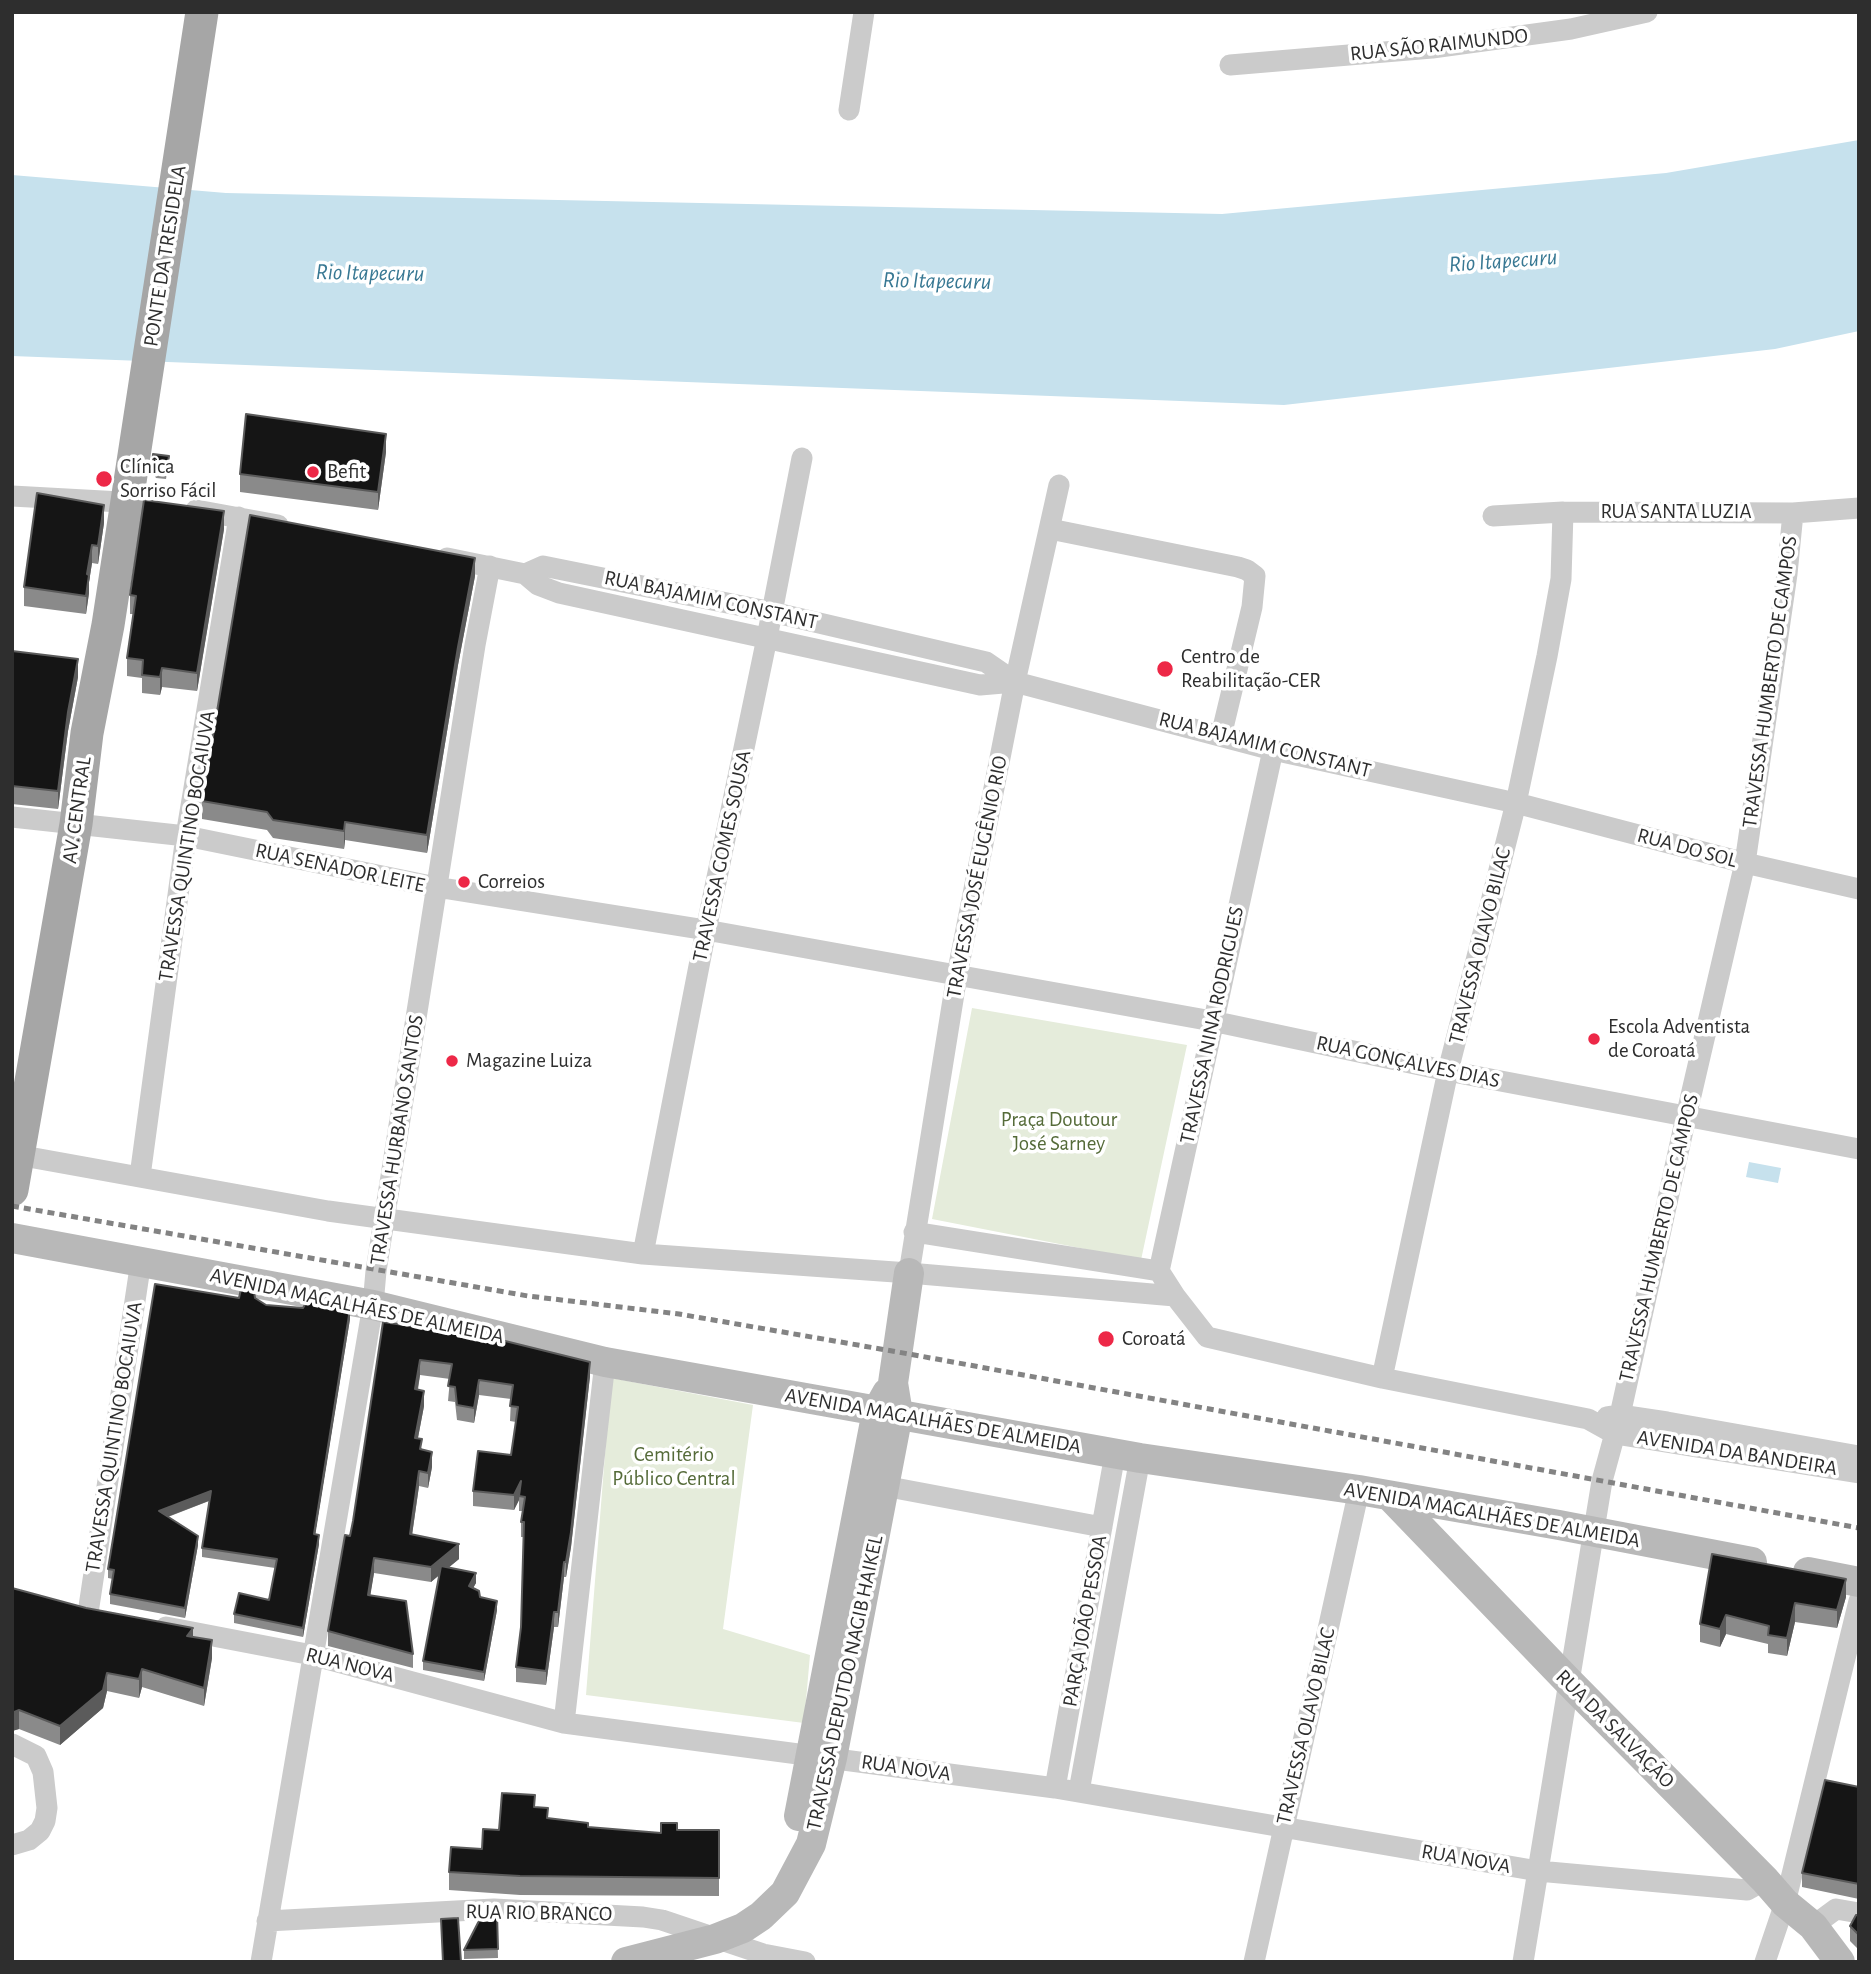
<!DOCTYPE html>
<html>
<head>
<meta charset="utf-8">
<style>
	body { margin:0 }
	#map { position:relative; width:1871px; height:1974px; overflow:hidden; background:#fff; font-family:"Alegreya Sans",sans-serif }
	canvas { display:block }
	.frame { position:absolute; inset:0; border:14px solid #2e2e2e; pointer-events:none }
</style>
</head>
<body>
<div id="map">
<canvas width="1871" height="1974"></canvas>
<div class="frame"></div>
</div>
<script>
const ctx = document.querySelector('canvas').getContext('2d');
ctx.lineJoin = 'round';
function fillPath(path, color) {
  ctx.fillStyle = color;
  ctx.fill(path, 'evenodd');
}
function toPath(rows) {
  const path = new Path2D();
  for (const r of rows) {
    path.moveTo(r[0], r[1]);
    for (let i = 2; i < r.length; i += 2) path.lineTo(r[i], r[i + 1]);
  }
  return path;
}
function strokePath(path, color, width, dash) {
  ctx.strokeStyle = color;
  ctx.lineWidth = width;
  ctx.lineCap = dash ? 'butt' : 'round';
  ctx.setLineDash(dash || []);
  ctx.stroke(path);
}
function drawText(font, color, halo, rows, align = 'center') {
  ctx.font = font + ' "Alegreya Sans",sans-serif';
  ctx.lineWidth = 7;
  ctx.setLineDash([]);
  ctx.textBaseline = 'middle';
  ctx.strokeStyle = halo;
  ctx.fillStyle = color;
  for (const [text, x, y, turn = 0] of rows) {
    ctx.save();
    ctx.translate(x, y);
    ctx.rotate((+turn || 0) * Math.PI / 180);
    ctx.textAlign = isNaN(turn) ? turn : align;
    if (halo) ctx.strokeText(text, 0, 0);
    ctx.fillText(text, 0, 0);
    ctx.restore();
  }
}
const green = toPath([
	[972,1008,1187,1045,1141,1260,932,1219],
	[611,1378,753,1405,723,1629,810,1655,804,1723,586,1695]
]);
const water = toPath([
	[1859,140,1859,331,1775,349,1284,405,12,356,12,175,226,193,1222,214,1666,173],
	[1749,1162,1781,1168,1778,1183,1746,1177]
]);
const street = toPath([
	[1230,65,1432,48,1571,29,1647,12],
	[849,110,864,12],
	[12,496,139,503],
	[196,510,278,525],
	[1493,516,1563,512,1793,513,1859,508],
	[1050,529,1238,567,1247,570,1255,576,1252,607,1221,736],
	[447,558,525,574,538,585,559,593,980,685,1015,682,1273,750,1516,803,1745,863,1859,889],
	[525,574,543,566,772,612,986,662,1015,682],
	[12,817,186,836,436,887,706,930,1212,1021,1448,1071,1859,1149],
	[12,1154,328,1211,643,1254,909,1273,1175,1296,1207,1337,1382,1378,1588,1419,1615,1434,1859,1473],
	[140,1176,186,836,239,517],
	[914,1232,1159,1271],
	[643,1254,706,930,767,638,802,458],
	[909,1273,957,975,1015,682,1059,485],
	[1175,1296,1159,1271,1273,750],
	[1382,1378,1448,1071,1516,803,1547,656,1561,579,1563,512],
	[1607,1417,1620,1415,1667,1422,1859,1456],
	[884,1486,1102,1527],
	[88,1613,141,1261],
	[166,1627,312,1655,564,1723,1055,1788,1538,1871,1747,1890,1765,1880],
	[564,1723,605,1362],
	[12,1744,36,1756,43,1772,47,1808,45,1821,40,1831,29,1840,12,1845],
	[1055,1788,1115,1454],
	[1079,1791,1140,1458],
	[267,1921,494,1909,643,1917,662,1920,763,1954,805,1962],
	[1813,1926,1836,1909,1859,1913],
	[261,1962,373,1305,376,1271,475,645,490,566],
	[1254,1962,1359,1490],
	[1523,1962,1602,1481,1620,1415,1686,1117,1745,863,1787,574,1793,513],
	[1765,1962,1785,1903,1859,1601]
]);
const secondary = toPath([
	[12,1238,373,1305,605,1362,1140,1458,1359,1490,1559,1525,1752,1562],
	[1390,1496,1569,1682,1765,1880,1785,1903,1813,1926,1840,1962],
	[1808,1572,1859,1582],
	[799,1816,877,1411,887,1393],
	[626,1962,715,1939,743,1928,761,1916,785,1893,811,1844,832,1758,898,1414,893,1383,909,1273]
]);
const primary = toPath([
	[12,1190,76,824,87,733,108,625,202,12]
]);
const rail = toPath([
	[12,1206,528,1296,679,1314,898,1352,1859,1528]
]);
const wall = toPath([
	[386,452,378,510,240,492,240,474],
	[169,461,166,479,156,478,152,471,152,467],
	[104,523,98,564,92,563,89,582,89,593,86,614,24,606,24,587],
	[224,529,197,691,162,687,160,695,142,693,142,678,127,676,127,658,133,614,130,614,130,595],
	[475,576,458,665,427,853,345,840,344,849,273,838,267,830,202,819,202,801],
	[12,651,78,677,68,731,58,809,12,804],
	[239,1298,255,1298,266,1305,350,1319,315,1534,319,1544,303,1637,234,1623,234,1614,269,1600,275,1568,202,1557,202,1548,209,1501,168,1517,198,1545,185,1618,110,1604,110,1594,113,1579,108,1578,108,1569],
	[383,1322,590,1376,571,1547,566,1577,564,1577,558,1627,554,1627,546,1685,516,1682,516,1667,521,1627,524,1537,521,1537,521,1522,523,1511,519,1511,519,1500,514,1510,473,1506,473,1491,511,1455,516,1422,510,1421,511,1399,479,1395,474,1423,457,1420,455,1402,448,1401,450,1379,420,1375,418,1390,424,1406,418,1438,422,1450,432,1467,428,1488,419,1486,412,1535,459,1559,448,1568,476,1583,473,1588,480,1597,497,1610,484,1681,423,1670,423,1661,439,1575,431,1582,374,1573,370,1595,413,1654,413,1668,328,1646,328,1631,353,1521],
	[1712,1554,1846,1597,1837,1628,1795,1622,1787,1656,1768,1653,1768,1644,1726,1634,1720,1647,1700,1642,1700,1624],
	[12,1588,193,1637,212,1658,204,1706,142,1687,139,1698,107,1691,103,1708,60,1745,19,1729,12,1731],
	[1859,1787,1859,1899,1802,1887,1802,1873],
	[535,1807,548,1818,588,1827,661,1833,677,1830,719,1830,719,1896,520,1895,449,1890,449,1872,482,1849,499,1830],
	[497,1913,498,1958,464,1959,464,1950],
	[1859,1915,1859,1950,1850,1941,1850,1926]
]);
const shadedWall = toPath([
	[386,434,386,452,378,510,378,492],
	[104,505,104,523,98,564,98,546],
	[224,511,224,529,197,691,197,673],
	[92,545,92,563,89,582,89,593,86,614,87,574],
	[475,558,475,576,458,665,427,853,427,835,458,647],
	[78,659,78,677,68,731,58,809,58,791,68,712],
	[162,668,162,687,160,695,160,677],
	[345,822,345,840,344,849,344,831],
	[350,1309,350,1319,314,1543,314,1534],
	[420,1360,420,1375,415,1404,415,1389],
	[590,1362,590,1376,571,1547,566,1577,566,1562],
	[479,1380,479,1395,474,1423,474,1408],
	[424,1391,424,1406,415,1453,415,1438],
	[432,1452,432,1467,428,1488,428,1473],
	[419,1471,419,1486,410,1549,410,1534],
	[521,1481,519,1500,514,1510,514,1495],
	[211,1491,211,1500,159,1520,159,1511],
	[319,1535,319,1544,303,1637,303,1628],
	[198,1536,198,1545,185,1618,185,1608],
	[459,1544,459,1559,431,1582,431,1567],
	[374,1558,374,1573,368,1610,368,1595],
	[564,1562,564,1577,558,1627,558,1612],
	[476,1573,476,1583,469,1595,469,1586],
	[1846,1579,1846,1597,1837,1628,1837,1610],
	[497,1601,497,1610,484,1681,484,1672],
	[1795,1603,1795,1622,1787,1656,1787,1638],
	[554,1612,554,1627,546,1685,546,1671],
	[1726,1615,1726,1634,1720,1647,1720,1629],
	[193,1628,193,1646,187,1636],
	[212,1640,212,1658,204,1706,204,1688],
	[142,1669,142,1687,139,1698,139,1679],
	[107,1673,107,1691,103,1708,60,1745,60,1726],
	[19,1710,19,1729,12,1731,12,1713]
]);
const building = toPath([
	[246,414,386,434,378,492,240,474,246,414],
	[153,454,169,456,166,475,156,473,152,467,153,454],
	[37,493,104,505,98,546,92,545,87,574,89,575,86,596,24,587,37,493],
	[144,500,224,511,197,673,162,668,160,677,142,675,143,660,127,658,136,596,130,595,144,500],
	[250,515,475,558,458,647,427,835,345,822,344,831,273,820,267,812,202,801,250,515],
	[12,651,78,659,68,712,58,791,12,786,12,651],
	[155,1284,239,1298,241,1289,254,1291,255,1298,266,1305,303,1308,307,1301,350,1309,314,1534,319,1535,303,1628,234,1614,239,1593,269,1600,277,1559,202,1548,211,1491,159,1511,198,1536,185,1608,110,1594,114,1570,108,1569,155,1284],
	[383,1322,493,1338,590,1362,571,1532,566,1562,564,1562,558,1612,554,1612,546,1671,516,1667,521,1627,524,1522,521,1522,525,1497,519,1496,521,1481,514,1495,473,1491,478,1451,511,1455,518,1407,510,1406,513,1385,479,1380,474,1408,457,1405,455,1387,448,1386,452,1364,420,1360,415,1389,424,1391,415,1438,422,1439,420,1449,432,1452,428,1473,419,1471,410,1534,459,1544,431,1567,374,1558,368,1595,406,1601,413,1654,328,1631,345,1535,350,1536,353,1521,383,1322],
	[1712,1554,1846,1579,1837,1610,1795,1603,1787,1638,1768,1635,1769,1626,1726,1615,1720,1629,1700,1624,1712,1554],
	[441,1566,476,1573,469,1586,479,1591,480,1597,497,1601,484,1672,423,1661,441,1566],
	[12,1588,86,1608,193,1628,187,1636,212,1640,204,1688,142,1669,139,1679,107,1673,103,1690,60,1726,19,1710,12,1713,12,1588],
	[1825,1780,1859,1787,1859,1884,1802,1873,1825,1780],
	[502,1793,535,1795,534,1807,548,1808,547,1818,588,1823,588,1827,661,1833,661,1823,677,1823,677,1830,719,1830,719,1878,520,1876,449,1872,451,1847,482,1849,483,1829,499,1830,502,1793],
	[483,1913,497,1913,498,1949,464,1950,483,1913],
	[1856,1915,1859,1915,1859,1935,1850,1926,1856,1915],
	[458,1918,461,1962,443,1962,441,1919,458,1918]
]);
const markers = [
	[313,472,7,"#ed2847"],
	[104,479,9,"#ed2847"],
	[1165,669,9,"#ed2847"],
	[464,882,7,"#ed2847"],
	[1594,1039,7,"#ed2847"],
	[452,1061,7,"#ed2847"],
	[1106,1339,9,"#ed2847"]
];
const streetNames = [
	["RUA SÃO RAIMUNDO",1439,45,-6],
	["PONTE DA TRESIDELA",165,256,-81],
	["RUA SANTA LUZIA",1676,512],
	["RUA BAJAMIM CONSTANT",711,600,12],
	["TRAVESSA HUMBERTO DE CAMPOS",1770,682,-82],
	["RUA BAJAMIM CONSTANT",1265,745,14],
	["AV. CENTRAL",77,810,-82],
	["TRAVESSA QUINTINO BOCAIUVA",187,846,-81],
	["RUA DO SOL",1687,848,15],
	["TRAVESSA GOMES SOUSA",722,856,-78],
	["RUA SENADOR LEITE",340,868,12],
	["TRAVESSA JOSÉ EUGÊNIO RIO",977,877,-79],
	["TRAVESSA OLAVO BILAC",1480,946,-76],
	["TRAVESSA NINA RODRIGUES",1212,1025,-78],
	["RUA GONÇALVES DIAS",1408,1062,12],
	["TRAVESSA HURBANO SANTOS",397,1140,-81],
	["TRAVESSA HUMBERTO DE CAMPOS",1659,1238,-77],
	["AVENIDA MAGALHÃES DE ALMEIDA",357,1306,12],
	["AVENIDA MAGALHÃES DE ALMEIDA",933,1421,10],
	["TRAVESSA QUINTINO BOCAIUVA",114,1437,-81],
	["AVENIDA DA BANDEIRA",1737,1453,9],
	["AVENIDA MAGALHÃES DE ALMEIDA",1492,1515,10],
	["PARÇA JOÃO PESSOA",1085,1621,-80],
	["RUA NOVA",350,1665,14],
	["TRAVESSA DEPUTDO NAGIB HAIKEL",845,1683,-78],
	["TRAVESSA OLAVO BILAC",1306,1726,-77],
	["RUA DA SALVAÇÃO",1615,1729,45],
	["RUA NOVA",906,1768,8],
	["RUA NOVA",1466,1859,10],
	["RUA RIO BRANCO",539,1913,1]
];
const poiNames = [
	["Clínica",120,467],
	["Sorriso Fácil",120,491],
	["Befit",327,472],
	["Centro de",1181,657],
	["Reabilitação-CER",1181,681],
	["Correios",478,882],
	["Escola Adventista",1608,1027],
	["de Coroatá",1608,1051],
	["Magazine Luiza",466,1061],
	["Coroatá",1122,1339]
];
const parkNames = [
	["Praça Doutour",1059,1120],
	["José Sarney",1059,1144],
	["Cemitério",674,1455],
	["Público Central",674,1479]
];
const waterNames = [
	["Rio Itapecuru",1503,261,-4],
	["Rio Itapecuru",370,273,1],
	["Rio Itapecuru",937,281,1]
];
fillPath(green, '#e5ecdb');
fillPath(water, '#c6e1ed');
strokePath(street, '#cbcbcb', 21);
strokePath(secondary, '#b8b8b8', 30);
strokePath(primary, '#a6a6a6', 33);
strokePath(rail, '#838383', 5, [7, 5]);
fillPath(wall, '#8a8a8a');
fillPath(shadedWall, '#5b5b5b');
fillPath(building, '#151515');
strokePath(building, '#5b5b5b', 2);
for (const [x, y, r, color] of markers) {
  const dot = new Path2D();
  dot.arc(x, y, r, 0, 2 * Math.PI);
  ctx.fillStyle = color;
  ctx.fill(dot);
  strokePath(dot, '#fff', 2.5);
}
drawText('21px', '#2e2e2e', '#fff', streetNames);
drawText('21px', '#2e2e2e', '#fff', poiNames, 'left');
drawText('21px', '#556b39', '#fff', parkNames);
drawText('italic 23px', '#387893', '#fff', waterNames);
</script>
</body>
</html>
